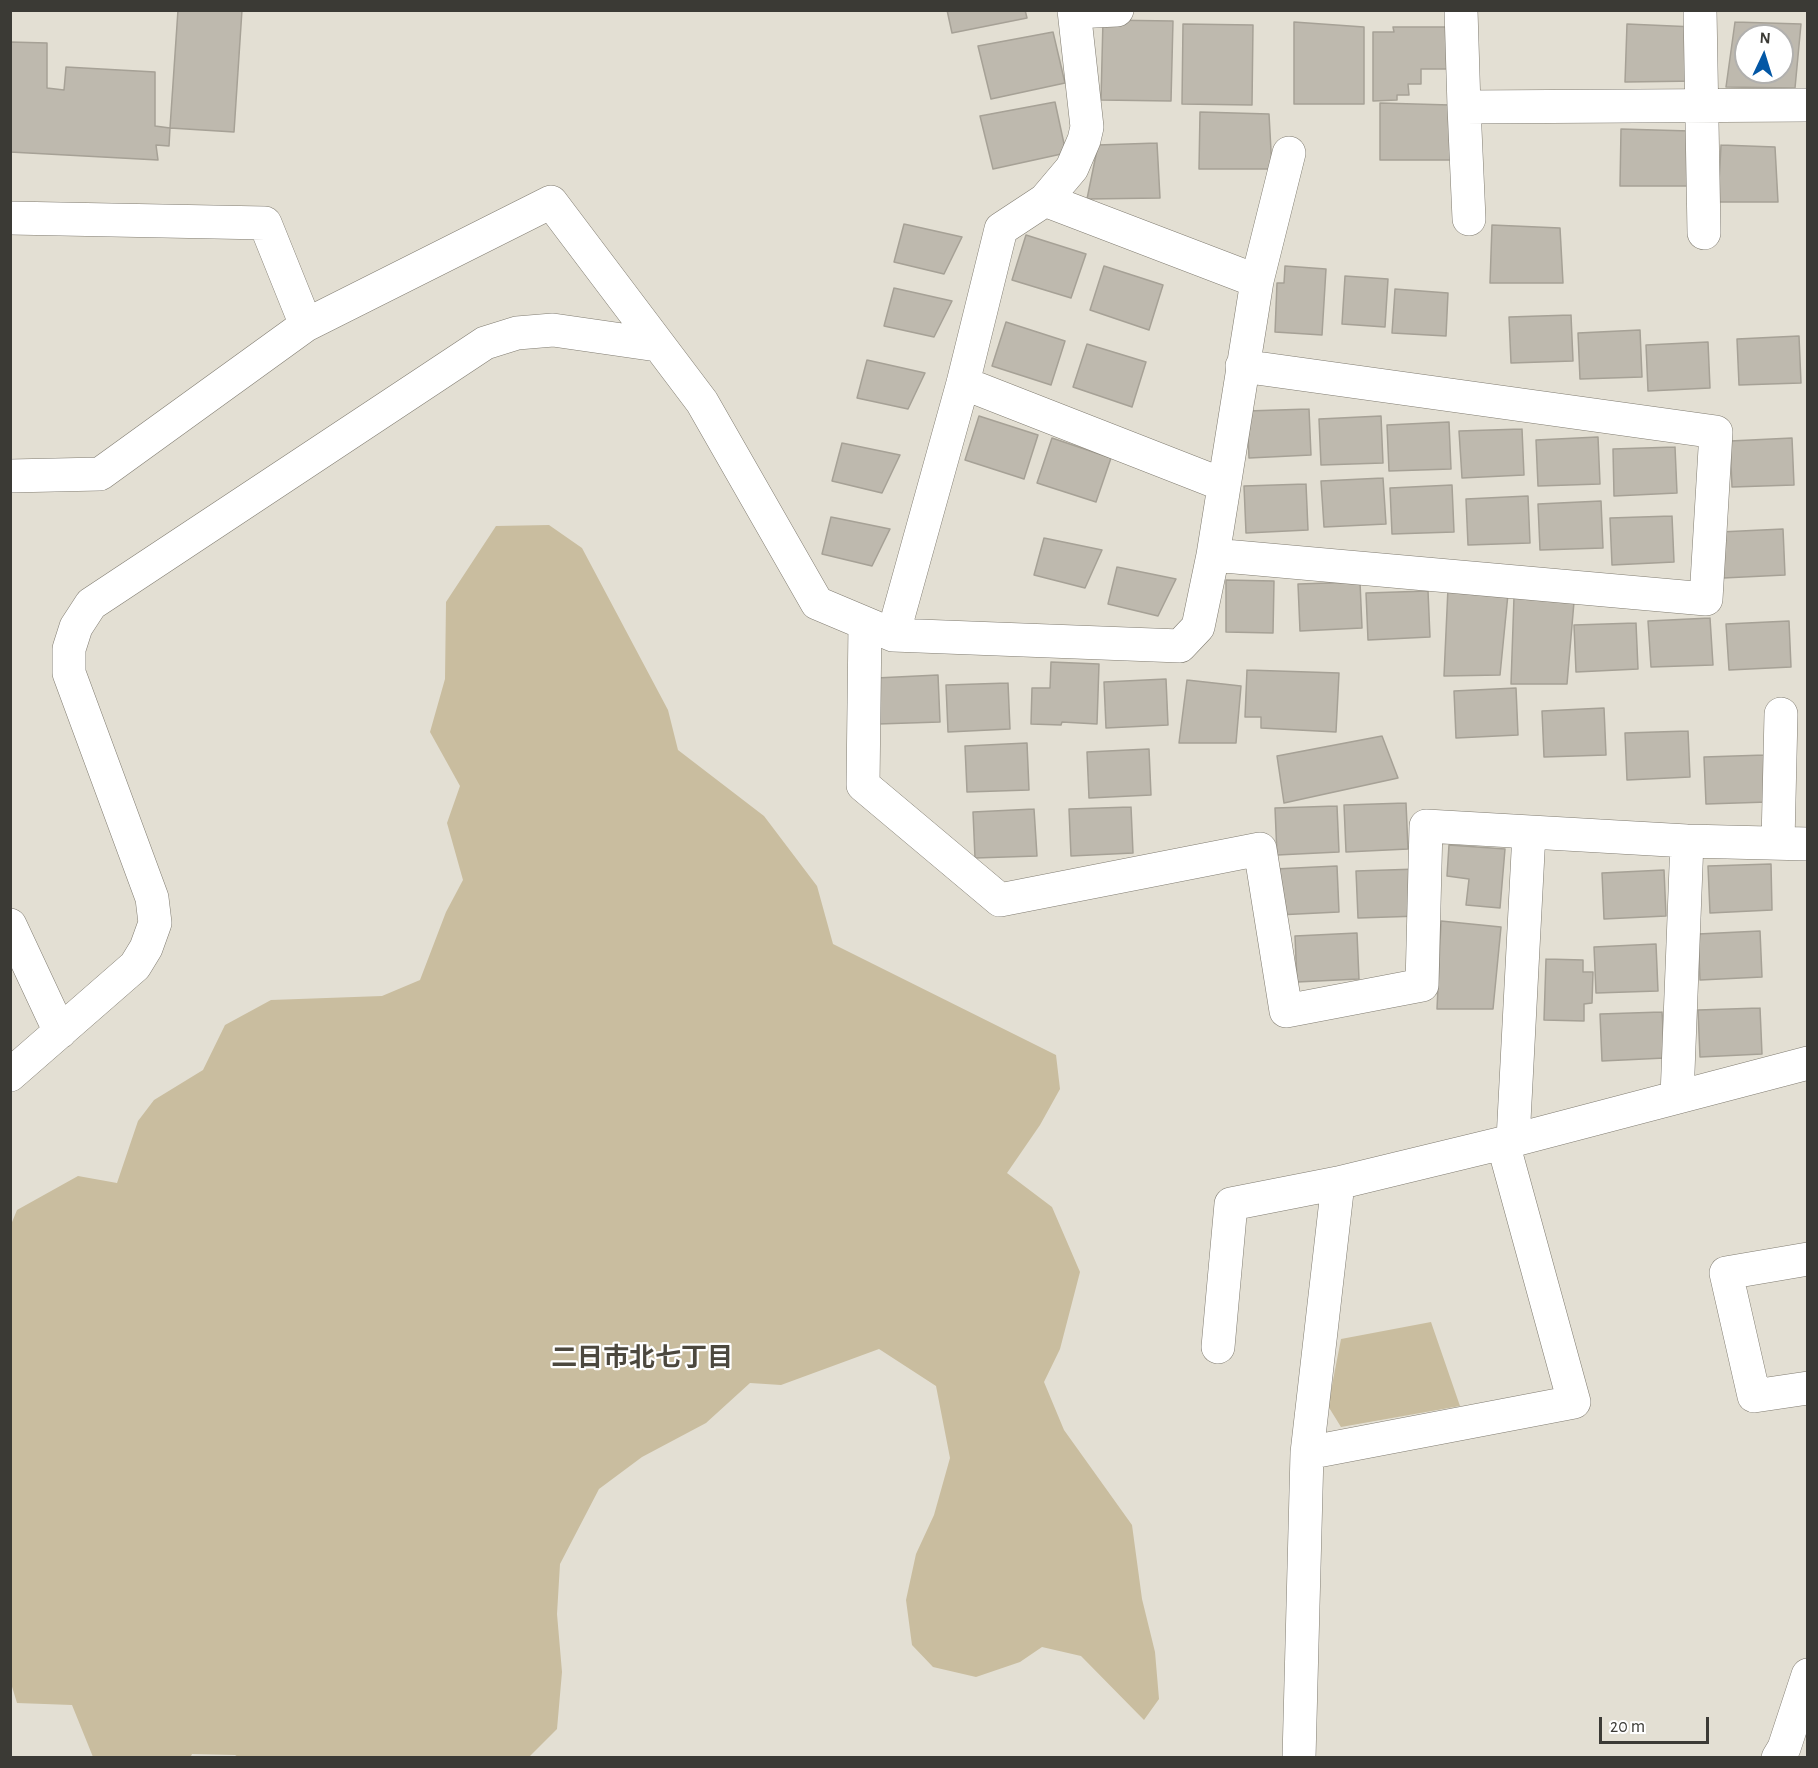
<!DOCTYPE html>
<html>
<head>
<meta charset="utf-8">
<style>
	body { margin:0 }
	#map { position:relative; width:1818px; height:1768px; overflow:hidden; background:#e3dfd3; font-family:"Alegreya Sans",sans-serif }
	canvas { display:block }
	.frame { position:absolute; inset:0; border:12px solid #3b3a35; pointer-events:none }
	.north { position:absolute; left:1734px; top:24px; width:60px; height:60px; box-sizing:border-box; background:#fff; border:2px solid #b1b0ae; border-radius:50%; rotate:4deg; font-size:16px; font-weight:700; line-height:24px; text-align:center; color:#3b3a35 }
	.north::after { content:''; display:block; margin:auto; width:21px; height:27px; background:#0357a5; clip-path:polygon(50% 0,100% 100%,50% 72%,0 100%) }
	.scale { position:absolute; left:1599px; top:1717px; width:110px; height:27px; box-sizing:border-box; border:3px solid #3b3a35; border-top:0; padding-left:8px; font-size:18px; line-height:21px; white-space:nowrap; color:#3b3a35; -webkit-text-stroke:4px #fff; paint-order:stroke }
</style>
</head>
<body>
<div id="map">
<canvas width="1818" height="1768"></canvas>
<div class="frame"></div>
<div class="north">N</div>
<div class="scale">20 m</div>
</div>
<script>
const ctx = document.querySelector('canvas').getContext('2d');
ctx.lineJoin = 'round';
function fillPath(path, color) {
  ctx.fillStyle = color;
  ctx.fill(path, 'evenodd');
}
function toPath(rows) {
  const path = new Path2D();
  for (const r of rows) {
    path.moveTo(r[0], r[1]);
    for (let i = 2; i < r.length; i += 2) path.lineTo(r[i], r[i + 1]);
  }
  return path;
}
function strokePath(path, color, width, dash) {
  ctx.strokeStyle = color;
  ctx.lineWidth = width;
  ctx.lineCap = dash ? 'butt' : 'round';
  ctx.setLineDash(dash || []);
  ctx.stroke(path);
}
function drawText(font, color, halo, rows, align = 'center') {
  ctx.font = font + ' "Alegreya Sans","Noto Sans JP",sans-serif';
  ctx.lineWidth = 4.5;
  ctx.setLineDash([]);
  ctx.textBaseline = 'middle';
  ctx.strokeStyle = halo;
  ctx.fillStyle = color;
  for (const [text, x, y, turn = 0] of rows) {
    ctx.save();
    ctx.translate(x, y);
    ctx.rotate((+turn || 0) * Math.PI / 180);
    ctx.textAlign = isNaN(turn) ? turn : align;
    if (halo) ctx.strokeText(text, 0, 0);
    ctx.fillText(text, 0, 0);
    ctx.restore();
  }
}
const green = toPath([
	[549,525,582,548,668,710,678,750,764,816,817,886,833,944,1056,1055,1060,1089,1040,1125,1007,1173,1052,1207,1080,1272,1060,1349,1044,1382,1064,1430,1132,1525,1142,1599,1155,1652,1159,1699,1144,1720,1081,1656,1042,1647,1020,1662,976,1677,933,1667,912,1645,906,1600,916,1554,934,1515,950,1458,936,1386,879,1349,781,1385,750,1383,706,1423,642,1457,599,1489,560,1564,557,1614,562,1672,557,1729,529,1757,240,1758,235,1755,192,1754,190,1758,93,1757,72,1705,17,1703,10,1680,10,1227,17,1210,78,1176,117,1183,138,1121,154,1100,203,1070,225,1025,271,1000,382,996,420,980,446,912,463,880,447,823,460,786,430,732,445,679,446,602,496,526],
	[1431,1322,1460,1406,1341,1427,1328,1406,1341,1339]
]);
const building = toPath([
	[178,10,242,10,234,132,170,128,178,10],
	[947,10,1025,10,1027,18,952,33,947,10],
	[1103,20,1173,21,1171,101,1101,100,1103,20],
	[1294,22,1364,27,1364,104,1294,104,1294,22],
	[1735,22,1801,24,1795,88,1726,87,1735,22],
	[1746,36,1782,36,1782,72,1746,72,1746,36],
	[1183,24,1253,25,1252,105,1182,104,1183,24],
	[1627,24,1695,27,1698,81,1625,82,1627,24],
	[1393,27,1451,27,1452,69,1421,69,1421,84,1408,84,1409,95,1397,95,1397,100,1373,101,1373,32,1394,32,1393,27],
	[1053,32,1065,83,991,99,978,46,1053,32],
	[10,42,47,43,47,88,64,90,66,67,155,72,155,126,170,128,169,146,156,145,158,160,10,152,10,42],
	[1055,102,1066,153,993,169,980,116,1055,102],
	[1380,103,1450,105,1452,160,1380,160,1380,103],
	[1200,112,1269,114,1272,169,1199,169,1200,112],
	[1621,129,1690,131,1692,186,1620,186,1621,129],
	[1157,143,1160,198,1087,199,1098,145,1157,143],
	[1721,145,1775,147,1778,202,1718,202,1721,145],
	[904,224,962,237,944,274,894,262,904,224],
	[1492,225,1560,228,1563,283,1490,283,1492,225],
	[1026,235,1086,254,1071,298,1012,280,1026,235],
	[1104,266,1163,285,1149,330,1090,310,1104,266],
	[1285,266,1326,269,1322,335,1275,332,1277,283,1284,283,1285,266],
	[1345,276,1388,279,1385,327,1342,324,1345,276],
	[894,288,952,301,934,337,884,326,894,288],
	[1395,289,1448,293,1446,336,1392,333,1395,289],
	[1571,315,1573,361,1511,363,1509,317,1571,315],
	[1006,322,1065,341,1051,385,992,366,1006,322],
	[1640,330,1642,377,1580,379,1578,333,1640,330],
	[1799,336,1801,383,1739,385,1737,339,1799,336],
	[1708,342,1710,388,1648,391,1646,345,1708,342],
	[1087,344,1146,362,1132,407,1073,387,1087,344],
	[867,360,925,373,908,409,857,398,867,360],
	[1309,409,1311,455,1249,458,1247,411,1309,409],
	[979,416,1038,435,1024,479,965,460,979,416],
	[1381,416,1383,463,1321,465,1319,419,1381,416],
	[1449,422,1451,469,1389,471,1387,425,1449,422],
	[1522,429,1524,475,1462,478,1459,431,1522,429],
	[1598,437,1600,484,1538,486,1536,440,1598,437],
	[1052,438,1111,458,1096,502,1037,483,1052,438],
	[1792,438,1794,485,1732,487,1730,441,1792,438],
	[842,443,900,455,882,493,832,481,842,443],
	[1675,447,1677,493,1614,496,1613,449,1675,447],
	[1383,478,1386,524,1324,527,1321,481,1383,478],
	[1306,484,1308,530,1246,533,1244,486,1306,484],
	[1452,485,1454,532,1392,534,1390,488,1452,485],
	[1528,496,1530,543,1468,545,1466,499,1528,496],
	[1601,501,1603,548,1540,550,1538,504,1601,501],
	[1672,516,1674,562,1612,565,1610,518,1672,516],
	[831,517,890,529,872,566,822,554,831,517],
	[1783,529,1785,575,1723,578,1720,532,1783,529],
	[1044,538,1102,550,1085,588,1034,575,1044,538],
	[1117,567,1176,579,1158,616,1108,604,1117,567],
	[1226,580,1274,581,1273,633,1226,632,1226,580],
	[1360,582,1362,628,1300,631,1298,584,1360,582],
	[1448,588,1508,594,1500,675,1444,676,1448,588],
	[1428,591,1430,637,1368,640,1366,593,1428,591],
	[1514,597,1574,602,1567,684,1511,684,1514,597],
	[1710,618,1713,665,1651,667,1648,621,1710,618],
	[1789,621,1791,667,1729,670,1726,624,1789,621],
	[1636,623,1638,669,1576,672,1574,625,1636,623],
	[1051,662,1099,664,1097,724,1062,722,1061,725,1031,724,1032,688,1050,688,1051,662],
	[1247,670,1339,673,1336,732,1261,728,1261,717,1245,717,1247,670],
	[938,675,940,722,878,724,876,678,938,675],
	[1166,679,1168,725,1106,728,1104,682,1166,679],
	[1187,680,1241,686,1236,743,1179,743,1187,680],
	[1008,683,1010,729,948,732,946,685,1008,683],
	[1516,688,1518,735,1456,738,1454,691,1516,688],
	[1604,708,1606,755,1544,757,1542,711,1604,708],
	[1688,731,1690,777,1627,780,1625,733,1688,731],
	[1382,736,1398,778,1284,803,1277,756,1382,736],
	[1027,743,1029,790,967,792,965,746,1027,743],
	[1149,749,1151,795,1089,798,1087,752,1149,749],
	[1765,755,1768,802,1706,804,1704,757,1765,755],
	[1406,803,1408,849,1346,852,1344,805,1406,803],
	[1337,806,1339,852,1277,855,1275,808,1337,806],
	[1131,807,1133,853,1071,856,1069,809,1131,807],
	[1034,809,1037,856,975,858,973,812,1034,809],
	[1449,845,1505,849,1500,908,1466,905,1469,879,1447,876,1449,845],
	[1771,864,1772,910,1710,913,1708,866,1771,864],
	[1337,866,1339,912,1277,915,1275,869,1337,866],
	[1418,869,1420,916,1358,918,1356,871,1418,869],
	[1664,870,1666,916,1604,919,1602,873,1664,870],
	[1441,921,1501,927,1493,1009,1437,1009,1441,921],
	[1760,931,1762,977,1700,980,1698,934,1760,931],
	[1357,933,1359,979,1297,982,1295,936,1357,933],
	[1656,944,1658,991,1596,993,1594,947,1656,944],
	[1546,959,1583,960,1583,972,1593,972,1592,1003,1584,1004,1584,1021,1544,1020,1546,959],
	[1760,1008,1762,1054,1700,1057,1698,1010,1760,1008],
	[1662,1012,1665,1058,1602,1061,1600,1014,1662,1012]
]);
const minor = toPath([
	[1461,10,1464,107,1808,105],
	[1700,10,1704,233],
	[1074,12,1117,10],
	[1464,107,1469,219],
	[1045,200,1257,281],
	[10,218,265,223,306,325],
	[963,383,1224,485],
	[10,476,100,474,306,325,551,202,702,402,817,603,893,635,1180,646,1198,627,1213,555,1706,599,1716,432,1242,366],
	[1213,555,1257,281,1289,153],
	[865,624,863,785,1000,900,1260,849,1286,1011,1422,985,1426,826,1687,841,1808,844],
	[893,635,963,383,1001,229,1045,200,1072,168,1084,140,1087,127,1074,10],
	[1778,842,1781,714],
	[10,925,60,1032],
	[10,1075,135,966,146,948,155,923,152,898,69,673,69,649,76,627,91,604,485,343,517,333,553,330,657,345],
	[1677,1097,1687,841],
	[1513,1140,1529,833],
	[1808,1259,1726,1273,1754,1396,1808,1388],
	[1218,1347,1231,1204,1338,1183,1503,1143,1808,1063],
	[1307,1453,1574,1402,1503,1143],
	[1299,1758,1307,1453,1338,1183],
	[1778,1758,1784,1748,1808,1675]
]);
const neighbourhoodNames = [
	["二日市北七丁目",642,1358]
];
fillPath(green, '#c9bd9f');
fillPath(building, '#beb9ae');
strokePath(building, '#a6a196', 1.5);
strokePath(minor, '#807c71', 34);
strokePath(minor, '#fff', 33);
drawText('bold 26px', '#4c483e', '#fff', neighbourhoodNames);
</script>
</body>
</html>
